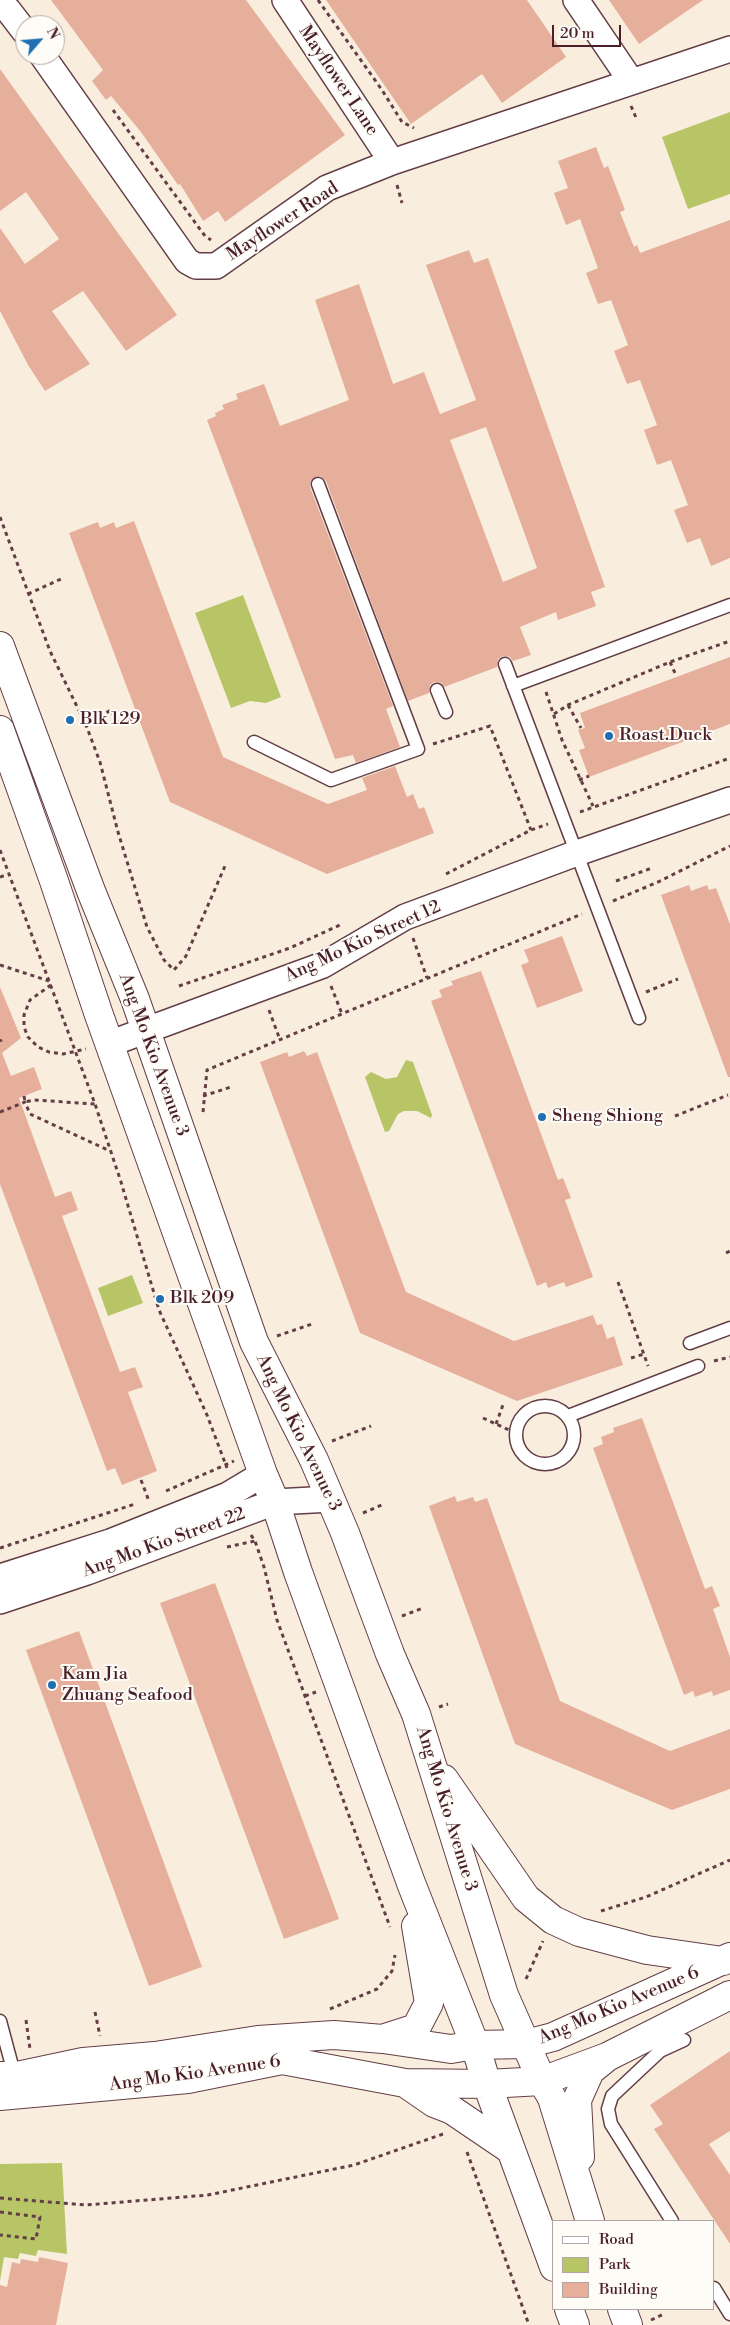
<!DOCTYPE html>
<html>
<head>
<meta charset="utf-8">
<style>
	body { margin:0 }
	#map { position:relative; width:730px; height:2325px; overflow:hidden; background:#f9eede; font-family:"Libre Bodoni",serif }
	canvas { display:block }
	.legend { position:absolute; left:552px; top:2220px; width:162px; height:90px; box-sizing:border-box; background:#fdfcf7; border:1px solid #b5a4a5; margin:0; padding:6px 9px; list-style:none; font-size:15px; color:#4a1f2b }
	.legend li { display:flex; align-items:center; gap:10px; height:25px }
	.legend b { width:25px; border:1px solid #b5a4a5 }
	.north { position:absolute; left:15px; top:15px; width:50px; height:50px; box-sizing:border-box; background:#fdfcf7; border:1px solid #b5a4a5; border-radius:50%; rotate:63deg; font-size:14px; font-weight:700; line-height:20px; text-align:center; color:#4a1f2b }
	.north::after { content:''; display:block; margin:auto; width:18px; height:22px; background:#1f6fb2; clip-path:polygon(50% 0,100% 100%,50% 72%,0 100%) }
	.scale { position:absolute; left:552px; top:25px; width:69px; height:22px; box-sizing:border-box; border:2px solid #4a1f2b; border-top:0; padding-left:6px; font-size:15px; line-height:18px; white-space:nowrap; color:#4a1f2b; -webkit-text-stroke:4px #fdfcf7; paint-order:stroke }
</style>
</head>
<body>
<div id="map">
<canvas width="730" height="2325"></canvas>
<ul class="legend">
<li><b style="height:6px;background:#fff"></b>Road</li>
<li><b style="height:14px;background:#b8c567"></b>Park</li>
<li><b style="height:14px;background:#e6af9b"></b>Building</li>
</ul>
<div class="north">N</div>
<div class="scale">20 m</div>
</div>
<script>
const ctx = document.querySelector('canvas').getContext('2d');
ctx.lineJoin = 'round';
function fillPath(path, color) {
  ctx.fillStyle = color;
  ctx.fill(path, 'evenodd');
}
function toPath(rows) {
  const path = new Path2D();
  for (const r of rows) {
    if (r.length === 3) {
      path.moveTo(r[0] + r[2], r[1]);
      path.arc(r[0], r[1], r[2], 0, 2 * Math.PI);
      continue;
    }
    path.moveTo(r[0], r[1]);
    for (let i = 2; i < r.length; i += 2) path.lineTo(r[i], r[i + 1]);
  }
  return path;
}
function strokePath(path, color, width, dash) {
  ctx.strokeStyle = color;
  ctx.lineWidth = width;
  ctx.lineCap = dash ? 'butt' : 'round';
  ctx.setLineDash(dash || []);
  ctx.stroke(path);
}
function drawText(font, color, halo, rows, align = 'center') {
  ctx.font = font + ' "Libre Bodoni",serif';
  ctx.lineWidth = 4;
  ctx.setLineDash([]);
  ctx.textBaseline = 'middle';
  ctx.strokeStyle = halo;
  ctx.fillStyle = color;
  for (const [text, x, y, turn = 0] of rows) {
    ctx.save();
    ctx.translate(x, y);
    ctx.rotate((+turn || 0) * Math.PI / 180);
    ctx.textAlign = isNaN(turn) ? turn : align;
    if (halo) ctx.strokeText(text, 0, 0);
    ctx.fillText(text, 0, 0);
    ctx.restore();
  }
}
const green = toPath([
	[730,112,730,194,688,209,662,137],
	[243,595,281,697,266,703,250,701,231,708,195,613],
	[406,1060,413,1062,432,1115,431,1118,417,1111,404,1111,398,1114,389,1131,385,1132,365,1077,371,1072,386,1079,397,1077],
	[132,1275,143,1303,108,1316,98,1288],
	[62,2163,67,2254,38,2250,36,2256,20,2253,18,2259,4,2257,0,2281,0,2164]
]);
const building = toPath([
	[51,0,246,0,345,135,225,222,218,211,203,221,180,184,178,185,141,132,111,96,106,100,92,81,103,70],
	[326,0,527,0,566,57,502,103,482,74,411,124],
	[609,0,703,0,639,44],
	[0,69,177,315,126,351,83,291,52,311,90,364,45,391,28,365,0,311,0,228,25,264,59,239,26,192,0,211],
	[596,147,604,168,608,166,625,210,620,212,634,247,637,245,640,253,730,220,730,558,711,566,700,538,687,543,674,510,688,505,671,460,657,465,644,430,657,425,640,380,627,384,614,351,628,345,611,300,598,304,586,273,598,268,580,219,566,225,554,193,568,188,558,161],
	[469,250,474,263,488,258,605,587,591,592,596,606,558,620,556,612,520,627,531,655,513,661,510,657,503,656,498,659,497,667,444,687,442,683,434,682,430,685,429,693,408,701,326,481,320,476,315,477,310,482,310,487,393,706,386,709,400,747,356,763,353,755,335,759,207,420,216,416,215,413,224,409,222,405,238,399,236,394,264,384,280,426,349,400,315,300,359,284,393,384,424,372,440,414,476,400,426,265],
	[486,427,537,568,503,582,450,440],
	[134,521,223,757,328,804,367,790,362,778,395,766,407,797,413,794,419,809,424,807,434,833,327,874,170,802,69,533,98,522,100,528,114,522,116,528],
	[730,657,730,724,589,777,579,750,585,748,578,730,585,728,580,713],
	[689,885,691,891,707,885,709,890,716,888,730,924,730,1077,728,1077,661,895],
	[562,936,583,991,537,1008,521,965,529,962,524,950],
	[481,971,558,1180,563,1178,571,1198,565,1200,593,1277,566,1287,564,1282,548,1288,546,1282,537,1286,431,1001,442,997,439,990,453,985,451,981],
	[0,987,21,1038,2,1053,11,1076,34,1067,42,1089,19,1098,55,1197,71,1191,78,1210,62,1216,120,1372,135,1367,143,1387,128,1392,157,1471,122,1485,115,1468,107,1471,0,1184],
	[304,1051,307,1056,317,1052,406,1292,514,1341,593,1315,597,1325,602,1324,607,1339,614,1336,623,1365,517,1401,360,1333,260,1062,287,1052,289,1057],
	[642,1418,705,1589,712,1586,720,1606,713,1609,730,1657,730,1690,713,1696,712,1691,695,1697,693,1691,684,1695,593,1448,603,1444,601,1437,614,1432,613,1428],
	[455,1496,457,1502,473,1497,475,1502,487,1498,560,1701,670,1751,730,1729,730,1789,672,1810,515,1744,429,1506],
	[215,1583,339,1919,284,1939,160,1603],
	[79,1631,202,1967,149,1986,26,1650],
	[730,2051,730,2131,709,2144,730,2175,730,2244,654,2129,663,2124,650,2105],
	[39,2257,68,2263,56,2325,0,2325,0,2285,7,2287,12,2262,20,2264,21,2259,38,2262]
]);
const path = toPath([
	[318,0,382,90,402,122,414,128],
	[631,106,637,120],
	[113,110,205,236,211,240],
	[397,185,402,203],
	[0,517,50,651,86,725,100,762,118,832,147,927,164,960,174,970,186,956,225,866],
	[28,594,61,579],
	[670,662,675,673],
	[546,692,562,740,593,806],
	[568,705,581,728],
	[554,714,568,705,670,662,730,641],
	[86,725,111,710,119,725,136,717],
	[433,744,490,726,531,830],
	[579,780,589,776],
	[580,812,730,758],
	[0,850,95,1104,121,1182,159,1310,207,1415,227,1468],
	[446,874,531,830,548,824],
	[0,877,9,874],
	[616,881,652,868],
	[613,901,658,882,730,846],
	[413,938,427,978],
	[0,965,49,981],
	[51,985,30,1000,24,1015,24,1027,28,1037,38,1047,49,1052,63,1054,86,1049],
	[179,986,290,948,342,924],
	[331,986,342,1014],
	[646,992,678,979],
	[269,1010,280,1040],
	[0,1041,2,1040],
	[24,1096,25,1102,34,1100,95,1104],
	[203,1096,231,1087],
	[0,1112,25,1102,30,1114,110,1151],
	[203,1112,207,1070,582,914],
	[675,1116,728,1095],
	[726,1253,730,1251],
	[618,1282,648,1366],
	[277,1336,312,1324],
	[631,1358,644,1354],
	[714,1361,730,1357],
	[483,1418,509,1430,527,1411],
	[496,1424,504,1402],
	[332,1441,371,1426],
	[141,1480,149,1501],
	[166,1491,234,1461],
	[363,1513,384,1504],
	[251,1535,255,1541,264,1567,277,1620,390,1927],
	[227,1547,255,1541],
	[0,1548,135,1504],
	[402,1616,423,1608],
	[305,1696,316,1692],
	[439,1707,448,1704],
	[601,1911,646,1897,730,1860],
	[526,1979,543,1941],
	[330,2009,377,1989,392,1971,395,1955],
	[95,2012,100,2036],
	[26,2020,30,2049],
	[467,2152,529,2325],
	[0,2198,86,2205,208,2195,354,2165,443,2134],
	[0,2212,40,2217,36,2239,0,2235],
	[651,2320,664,2314]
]);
const service = toPath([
	[505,664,639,1018],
	[513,686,730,605],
	[437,690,446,712],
	[254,742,331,780,418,749,318,484],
	[690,1343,730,1328],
	[545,1435,29],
	[568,1416,698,1366],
	[0,2021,11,2062,17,2076],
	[672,2221,611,2124,608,2109,612,2096,660,2051,684,2040],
	[714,2288,730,2314]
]);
const minor = toPath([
	[285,0,392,162],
	[576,0,631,81],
	[8,10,25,32],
	[42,55,187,261,196,266,216,266,327,188,392,162,730,49],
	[109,1044,323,965,405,917,577,853,730,800],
	[0,1577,110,1542,228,1495,263,1474],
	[0,1601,87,1572,275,1502,331,1499]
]);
const primary = toPath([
	[0,646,91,891,135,999,254,1342,314,1460,345,1533,390,1654,416,1714,504,1995,542,2081,552,2098,590,2221],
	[0,730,54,881,99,1015,263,1474,275,1502,298,1572,411,1883,475,2045,487,2084,554,2267],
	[444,1779,526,1898,553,1920,579,1932,647,1950,723,1961],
	[385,2038,416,2028,429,2003,416,1926],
	[0,2076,17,2076,83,2062,155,2056,258,2040,334,2035,383,2039,451,2049,475,2045,526,2044,553,2037,730,1957],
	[405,2083,434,2103,452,2110,511,2150],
	[0,2096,188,2079,282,2060,405,2083,487,2084,542,2081,607,2057,730,1995],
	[580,2157,577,2100,590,2071,606,2058],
	[569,2309,575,2325],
	[622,2309,628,2325]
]);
const markers = [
	[70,720,5,"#1f6fb2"],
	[609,736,5,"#1f6fb2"],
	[542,1117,5,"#1f6fb2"],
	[160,1299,5,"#1f6fb2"],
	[52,1685,5,"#1f6fb2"]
];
const streetNames = [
	["Mayflower Lane",338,81,56],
	["Mayflower Road",283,222,-33],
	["Ang Mo Kio Street 12",363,942,-25],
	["Ang Mo Kio Avenue 3",153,1055,70],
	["Ang Mo Kio Avenue 3",298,1433,64],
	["Ang Mo Kio Street 22",164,1543,-20],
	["Ang Mo Kio Avenue 3",446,1809,73],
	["Ang Mo Kio Avenue 6",619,2006,-23],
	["Ang Mo Kio Avenue 6",195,2074,-8]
];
const poiNames = [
	["Blk 129",80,720],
	["Roast.Duck",619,736],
	["Sheng Shiong",552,1117],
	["Blk 209",170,1299],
	["Kam Jia",62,1675],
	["Zhuang Seafood",62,1696]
];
fillPath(green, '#b8c567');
fillPath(building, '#e6af9b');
strokePath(service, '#643e46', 15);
strokePath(minor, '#643e46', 28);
strokePath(primary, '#643e46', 30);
strokePath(path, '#643e46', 3, [4, 4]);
strokePath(service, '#fff', 12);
strokePath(minor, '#fff', 25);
strokePath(primary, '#fff', 28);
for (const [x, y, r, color] of markers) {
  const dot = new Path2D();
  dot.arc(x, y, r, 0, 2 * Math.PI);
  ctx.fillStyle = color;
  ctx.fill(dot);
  strokePath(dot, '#fdfcf7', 2);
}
drawText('18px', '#4a1f2b', '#fdfcf7', streetNames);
drawText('18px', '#4a1f2b', '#fdfcf7', poiNames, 'left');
</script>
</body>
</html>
